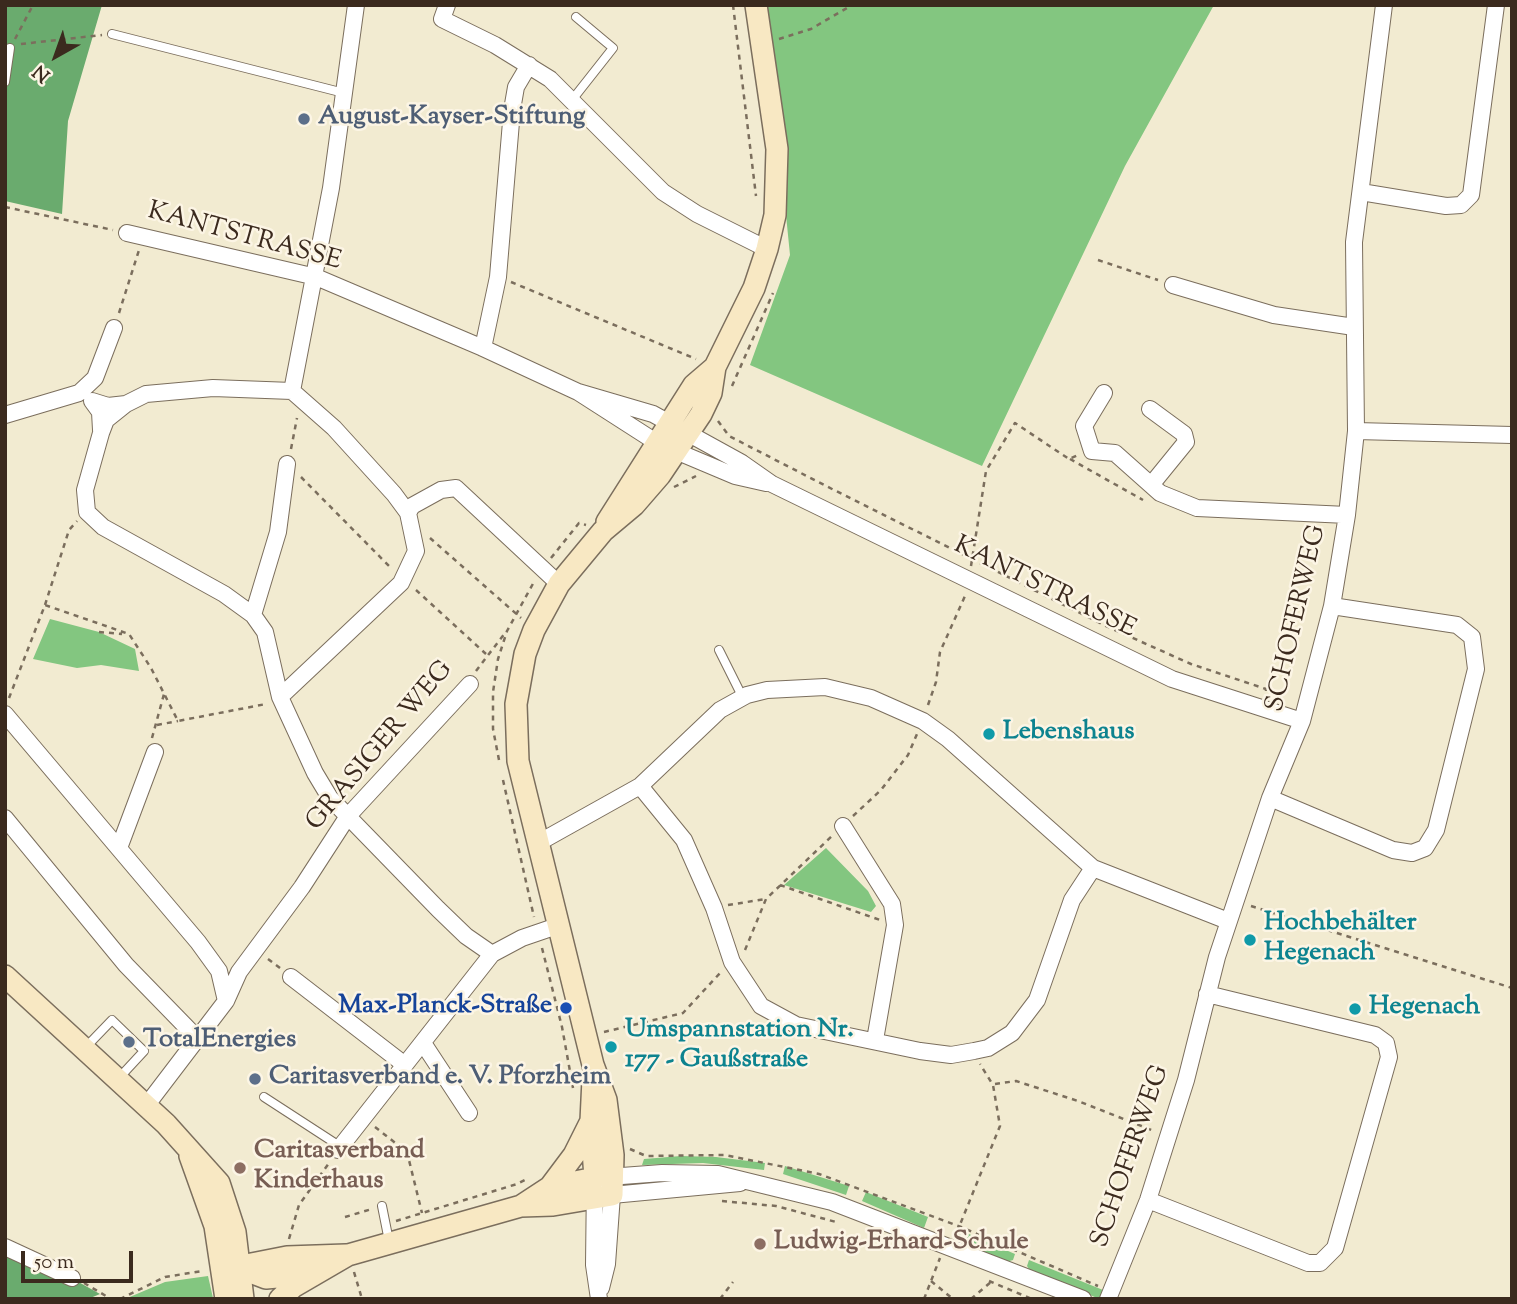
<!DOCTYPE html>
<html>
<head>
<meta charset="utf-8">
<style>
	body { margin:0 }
	#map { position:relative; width:1517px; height:1304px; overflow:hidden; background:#f2ebd1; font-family:"Sorts Mill Goudy",serif }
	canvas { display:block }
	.frame { position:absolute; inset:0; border:7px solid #3b2a1e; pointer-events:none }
	.north { position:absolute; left:21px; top:21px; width:70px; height:70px; -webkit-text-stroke:5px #fcf5e5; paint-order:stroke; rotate:220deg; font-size:19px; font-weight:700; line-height:28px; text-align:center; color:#3b2a1e }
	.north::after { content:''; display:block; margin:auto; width:24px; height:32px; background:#3b2a1e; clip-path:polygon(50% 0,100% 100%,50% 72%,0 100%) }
	.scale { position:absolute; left:21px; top:1251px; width:112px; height:32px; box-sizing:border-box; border:4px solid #3b2a1e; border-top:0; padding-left:9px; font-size:21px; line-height:24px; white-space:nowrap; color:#3b2a1e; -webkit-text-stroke:5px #fcf5e5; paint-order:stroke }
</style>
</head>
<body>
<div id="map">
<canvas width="1517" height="1304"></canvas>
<div class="frame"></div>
<div class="north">N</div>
<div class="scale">50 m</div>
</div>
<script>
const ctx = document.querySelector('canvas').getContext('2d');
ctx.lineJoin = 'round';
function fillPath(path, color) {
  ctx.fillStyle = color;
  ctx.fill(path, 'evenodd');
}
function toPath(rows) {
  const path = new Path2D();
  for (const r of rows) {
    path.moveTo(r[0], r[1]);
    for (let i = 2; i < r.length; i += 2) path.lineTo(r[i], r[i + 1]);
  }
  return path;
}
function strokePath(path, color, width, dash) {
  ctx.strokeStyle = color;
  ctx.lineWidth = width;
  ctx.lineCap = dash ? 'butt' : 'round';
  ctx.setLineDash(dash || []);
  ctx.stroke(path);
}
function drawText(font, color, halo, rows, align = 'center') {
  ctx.font = font + ' "Sorts Mill Goudy",serif';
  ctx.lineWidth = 5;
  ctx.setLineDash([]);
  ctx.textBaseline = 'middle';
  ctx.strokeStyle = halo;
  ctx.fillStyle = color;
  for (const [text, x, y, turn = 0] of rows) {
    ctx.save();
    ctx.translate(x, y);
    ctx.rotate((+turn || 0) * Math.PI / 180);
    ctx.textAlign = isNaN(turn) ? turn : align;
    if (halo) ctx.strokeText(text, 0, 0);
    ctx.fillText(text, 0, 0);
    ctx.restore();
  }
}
const green = toPath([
	[765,5,1214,5,1125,166,982,466,750,365,790,255],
	[50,619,99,632,135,649,139,671,101,665,77,668,33,659],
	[826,848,868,891,876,906,871,912,784,885],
	[681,1156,716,1157,765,1163,764,1170,703,1163,642,1165,644,1159],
	[785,1166,849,1186,846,1195,783,1174],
	[866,1192,928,1217,924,1228,862,1201],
	[962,1231,1015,1254,1013,1260,1006,1262,954,1240],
	[1029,1260,1103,1290,1100,1299,1031,1272,1027,1266],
	[208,1276,213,1298,125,1299,165,1282]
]);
const forest = toPath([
	[5,5,102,5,68,121,62,214,5,201],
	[5,1241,100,1294,88,1299,5,1299]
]);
const path = toPath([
	[733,5,756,196],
	[15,39,33,5],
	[779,39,811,29,852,5],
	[21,44,102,35],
	[5,207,113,230],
	[1098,260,1158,280],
	[511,282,696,359],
	[119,313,139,250],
	[732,386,773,293],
	[718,421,729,436,832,489,1106,626,1191,664,1266,689,1266,695],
	[291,449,297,418],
	[1070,459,1143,500],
	[301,477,390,567],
	[674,487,696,476],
	[430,538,521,618],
	[551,558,579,523,586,525],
	[971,566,986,471,1015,423,1069,459,1078,455],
	[416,590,486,654],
	[45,605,69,530,77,521],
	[99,632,122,634],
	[476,671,505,633],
	[9,698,45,605,129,634,151,668,178,721,266,704],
	[928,705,936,682,940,652,965,596],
	[157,725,178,721],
	[152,738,164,694],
	[499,760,493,729,493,692,498,659,507,631,535,580],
	[503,780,534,917],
	[853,816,881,790,908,755,917,734],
	[780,885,880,920],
	[728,905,766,899],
	[1251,906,1512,988],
	[542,948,562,1027,573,1088],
	[745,950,766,899,833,835],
	[268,959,280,968],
	[604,1032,683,1013,721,972],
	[995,1084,1016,1081,1078,1101,1154,1131],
	[375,1127,407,1152,422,1213],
	[630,1149,646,1156,725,1155,819,1174,961,1227,1098,1286],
	[722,1201,776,1206,836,1222],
	[345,1217,372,1209],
	[396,1221,517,1184,529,1178],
	[957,1232,1000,1126,993,1085,980,1064],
	[289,1239,299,1205,329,1163],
	[354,1272,362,1299],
	[931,1281,953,1299],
	[989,1281,1032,1299],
	[84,1283,111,1299],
	[120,1299,165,1277,202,1271],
	[720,1299,733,1282],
	[924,1299,940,1258],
	[971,1299,991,1282]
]);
const lane = toPath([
	[112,34,344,93],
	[5,82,10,48],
	[572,100,613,48,576,17],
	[719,650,743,698],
	[85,1048,112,1020,144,1051,118,1079],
	[264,1097,341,1147],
	[382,1206,389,1241]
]);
const street = toPath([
	[447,5,442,19,495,45,550,79,663,192,697,214,767,249],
	[1361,192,1446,206,1461,205,1471,195,1496,5],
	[127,233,316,277,483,348,578,392,659,444,735,476,766,483],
	[1173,285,1274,315,1354,327],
	[483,348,498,277,512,110,516,87,529,65],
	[292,391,213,388,146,394,126,404,106,420,101,433,85,490,87,512,103,527,224,594,253,615,265,632,280,697,315,773,330,798,438,909,466,936,492,954],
	[578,392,653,414,742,463,772,484,1172,679,1302,721],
	[1104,393,1084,426,1092,451,1115,453,1160,493,1197,508,1347,515],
	[1150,409,1184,434,1186,442,1151,485],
	[5,415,79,393,95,378,114,328],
	[101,430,100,412,92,401,108,406,126,404],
	[1356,431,1512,435],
	[408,513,412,506,441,490,456,488,559,584],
	[253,615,278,532,287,464],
	[280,697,401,583,416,551,408,513,394,494,334,428,292,391,331,188,356,5],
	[5,714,198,942,219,971,226,1001,146,1106],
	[640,786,684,840,714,908,732,962,761,1006,796,1025,920,1051,951,1055,974,1051,988,1048,1012,1033,1037,1000,1072,900,1093,868],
	[1270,798,1393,850,1412,853,1425,848,1436,830,1476,669,1472,637,1457,625,1332,606],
	[5,818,126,965,198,1039],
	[843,826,892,904,895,925,875,1040],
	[538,843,640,786,720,710,747,695,767,690,825,687,871,698,923,721,948,739,1093,868,1228,921],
	[119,848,155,752],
	[291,977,405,1065],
	[226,1001,239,972,302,887,348,816,470,684],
	[423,1043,469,1113],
	[338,1150,492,954,522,938,560,925],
	[1148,1200,1308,1263,1320,1263,1335,1248,1389,1057,1386,1043,1375,1035,1207,994],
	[5,1247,72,1278],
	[601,1288,607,1264,612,1195,740,1183],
	[599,1299,594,1265,595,1178,662,1173,718,1174,832,1202,1083,1299],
	[1108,1299,1148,1200,1186,1080,1217,957,1270,798,1302,721,1332,606,1347,515,1356,431,1354,242,1384,5]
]);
const secondary = toPath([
	[607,522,694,385,715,367],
	[5,976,166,1124,219,1183,235,1232,243,1299],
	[190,1156,215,1226,226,1299],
	[550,1187,574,1155,590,1123],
	[521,1206,550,1187,595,1178,591,1121,593,1079],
	[240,1268,266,1278,310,1274],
	[226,1269,287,1257,346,1255],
	[280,1299,293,1287,348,1255,521,1206,553,1205,612,1195,613,1155,606,1100,593,1065,518,761,516,704,525,654,534,630,559,584,603,531,634,505,660,475,701,414,711,393,715,367,754,288,767,249,775,215,777,149,756,5]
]);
const markers = [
	[304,119,7,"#5c6f8a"],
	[989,734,7,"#0f9aa8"],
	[1250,940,7,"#0f9aa8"],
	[566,1008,7,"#1a4fb4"],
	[1355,1009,7,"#0f9aa8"],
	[129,1042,7,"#5c6f8a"],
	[611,1047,7,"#0f9aa8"],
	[255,1079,7,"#5c6f8a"],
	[240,1168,7,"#8d6e63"],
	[760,1244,7,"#8d6e63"]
];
const serviceNames = [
	["August-Kayser-Stiftung",318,119],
	["TotalEnergies",143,1042],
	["Caritasverband e. V. Pforzheim",269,1079]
];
const streetNames = [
	["KANTSTRASSE",244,238,15],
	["KANTSTRASSE",1044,589,26],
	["SCHOFERWEG",1298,619,-77],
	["GRASIGER WEG",381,747,-50],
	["SCHOFERWEG",1132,1157,-71]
];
const cultureNames = [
	["Lebenshaus",1003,734],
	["Hochbehälter",1264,925],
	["Hegenach",1264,955],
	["Hegenach",1369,1009],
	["Umspannstation Nr.",625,1032],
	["177 - Gaußstraße",625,1062]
];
const transitNames = [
	["Max-Planck-Straße",552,1008]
];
const educationNames = [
	["Caritasverband",254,1153],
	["Kinderhaus",254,1183],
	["Ludwig-Erhard-Schule",774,1244]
];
fillPath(green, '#83c680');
fillPath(forest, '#6aab6e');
strokePath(lane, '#7b6e5d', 10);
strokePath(street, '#7b6e5d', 18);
strokePath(secondary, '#7b6e5d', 24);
strokePath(path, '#7b6e5d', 2.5, [5, 5]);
strokePath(lane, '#fff', 8);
strokePath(street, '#fff', 16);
strokePath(secondary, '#f8e8c3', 21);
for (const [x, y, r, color] of markers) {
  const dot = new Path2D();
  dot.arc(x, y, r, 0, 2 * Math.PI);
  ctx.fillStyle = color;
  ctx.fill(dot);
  strokePath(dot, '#fcf5e5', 2.5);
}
drawText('bold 26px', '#4e5e75', '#fcf5e5', serviceNames, 'left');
drawText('26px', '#3b2a1e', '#fcf5e5', streetNames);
drawText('bold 26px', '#0d838f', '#fcf5e5', cultureNames, 'left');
drawText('bold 26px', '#164399', '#fcf5e5', transitNames, 'right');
drawText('bold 26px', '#785e54', '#fcf5e5', educationNames, 'left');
</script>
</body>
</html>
